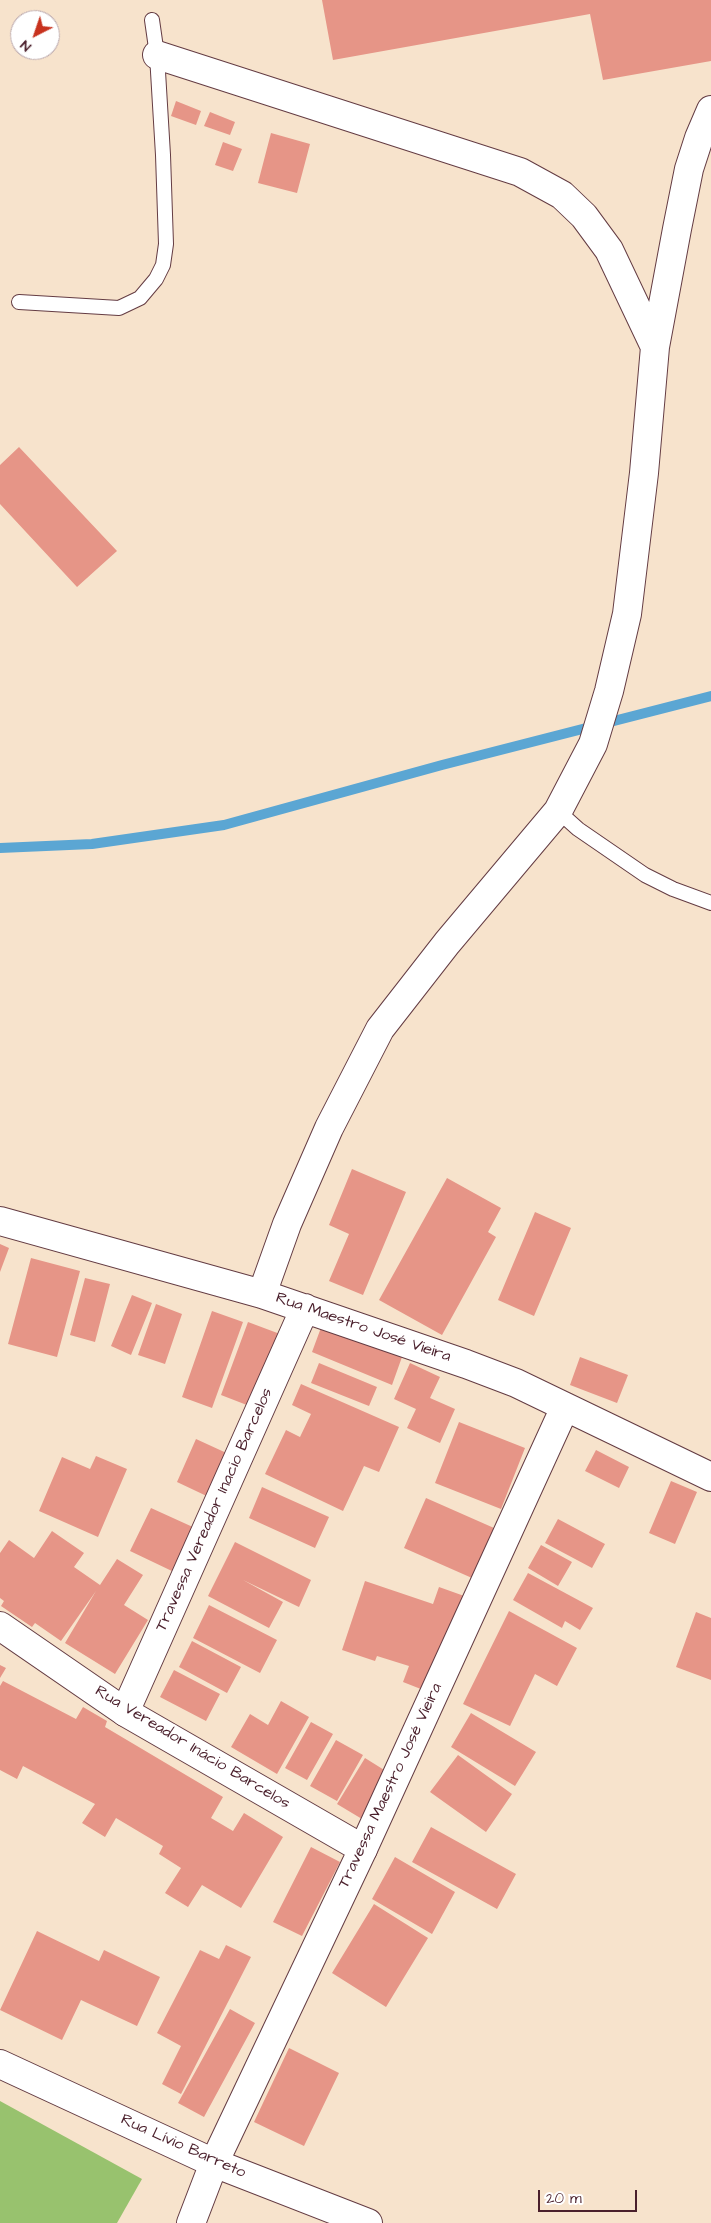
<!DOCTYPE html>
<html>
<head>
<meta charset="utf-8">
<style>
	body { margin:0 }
	#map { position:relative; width:711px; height:2223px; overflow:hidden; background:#f7e3cc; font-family:"Architects Daughter",sans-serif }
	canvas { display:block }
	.north { position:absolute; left:10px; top:10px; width:50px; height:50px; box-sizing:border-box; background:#fff; border:1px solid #b7a5aa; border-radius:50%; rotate:221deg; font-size:14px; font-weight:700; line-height:20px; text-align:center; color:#4a1f2b }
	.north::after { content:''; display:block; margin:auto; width:18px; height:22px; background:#c8321e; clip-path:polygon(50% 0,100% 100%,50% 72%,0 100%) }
	.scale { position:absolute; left:538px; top:2190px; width:99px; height:22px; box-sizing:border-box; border:2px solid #4a1f2b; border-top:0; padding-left:6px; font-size:15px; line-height:18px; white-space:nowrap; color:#4a1f2b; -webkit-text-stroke:4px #fff; paint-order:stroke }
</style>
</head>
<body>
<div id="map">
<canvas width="711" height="2223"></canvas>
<div class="north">N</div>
<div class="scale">20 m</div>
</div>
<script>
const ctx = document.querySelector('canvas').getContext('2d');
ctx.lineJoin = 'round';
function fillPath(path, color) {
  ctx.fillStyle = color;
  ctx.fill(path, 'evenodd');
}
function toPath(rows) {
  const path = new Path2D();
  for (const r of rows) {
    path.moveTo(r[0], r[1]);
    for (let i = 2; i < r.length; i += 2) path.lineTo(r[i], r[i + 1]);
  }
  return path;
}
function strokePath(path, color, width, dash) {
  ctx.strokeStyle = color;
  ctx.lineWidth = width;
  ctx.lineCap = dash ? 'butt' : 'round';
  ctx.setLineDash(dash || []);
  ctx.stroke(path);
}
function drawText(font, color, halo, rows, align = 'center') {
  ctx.font = font + ' "Architects Daughter",sans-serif';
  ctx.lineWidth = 4;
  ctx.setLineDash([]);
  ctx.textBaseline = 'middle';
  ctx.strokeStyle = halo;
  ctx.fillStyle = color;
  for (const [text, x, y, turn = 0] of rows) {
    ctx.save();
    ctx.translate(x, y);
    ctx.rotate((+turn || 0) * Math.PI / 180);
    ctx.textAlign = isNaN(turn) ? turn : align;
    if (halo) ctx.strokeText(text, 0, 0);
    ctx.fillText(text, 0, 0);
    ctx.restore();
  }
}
const green = toPath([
	[0,2101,142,2179,117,2223,0,2223]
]);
const stream = toPath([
	[0,848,92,844,224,825,442,765,711,696]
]);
const building = toPath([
	[322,0,711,0,711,61,603,80,590,14,333,60],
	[176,101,201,111,196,125,171,116],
	[210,112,235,122,230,135,204,126],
	[271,133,310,144,297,193,258,183],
	[223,142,242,149,233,171,215,165],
	[19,447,117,551,77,587,0,504,0,465],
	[352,1169,406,1192,363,1295,329,1281,349,1234,329,1225],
	[447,1178,501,1208,488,1232,496,1237,442,1335,379,1300],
	[535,1212,571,1228,534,1316,498,1300],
	[0,1244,9,1248,0,1272],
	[31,1258,80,1271,57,1357,8,1344],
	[85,1278,110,1284,95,1342,70,1335],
	[132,1295,152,1303,131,1355,111,1346],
	[156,1304,182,1314,165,1364,138,1355],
	[212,1311,243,1322,212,1408,182,1397],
	[248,1322,280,1334,252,1407,221,1395],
	[322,1325,402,1357,392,1385,312,1352],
	[580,1357,628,1375,617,1403,570,1385],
	[319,1363,377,1387,369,1406,311,1383],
	[410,1363,440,1377,430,1398,455,1409,440,1443,407,1428,416,1409,394,1399],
	[301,1384,399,1427,379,1472,364,1466,343,1511,265,1474,286,1430,300,1437,311,1414,292,1405],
	[459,1422,525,1448,501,1509,435,1483],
	[196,1439,233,1456,213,1499,177,1482],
	[596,1450,629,1467,619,1488,585,1471],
	[96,1456,127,1469,98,1537,39,1511,62,1457,90,1469],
	[671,1481,697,1492,675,1544,649,1533],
	[262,1487,329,1517,315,1548,249,1518],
	[426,1498,494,1528,472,1578,404,1548],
	[151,1508,195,1528,174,1572,130,1551],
	[558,1519,605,1544,592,1568,545,1543],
	[52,1531,84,1553,74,1567,100,1585,117,1559,143,1575,124,1605,148,1620,115,1674,65,1643,96,1591,61,1641,35,1623,32,1627,1,1606,4,1601,0,1598,0,1553,9,1540,34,1558],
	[235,1542,311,1580,299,1607,243,1580,283,1602,269,1628,208,1596],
	[541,1545,572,1562,558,1586,528,1568],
	[528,1573,593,1608,580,1630,565,1621,562,1628,513,1600],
	[365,1581,433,1604,439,1587,467,1597,431,1693,403,1682,409,1666,377,1656,375,1661,342,1650],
	[209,1605,277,1640,260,1673,193,1638],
	[509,1611,577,1648,557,1686,535,1674,510,1726,463,1704],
	[696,1612,711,1618,711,1680,676,1667],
	[192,1641,241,1667,227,1693,179,1667],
	[0,1665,6,1668,0,1678],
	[174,1670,220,1694,206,1721,160,1697],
	[3,1681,76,1719,83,1707,107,1721,105,1727,223,1797,211,1818,233,1831,244,1813,283,1837,241,1908,202,1885,188,1907,165,1893,181,1868,159,1854,163,1846,116,1818,105,1837,82,1823,95,1804,23,1766,17,1779,0,1770,0,1686],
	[281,1701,309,1717,277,1774,231,1747,250,1714,268,1725],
	[471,1713,536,1752,515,1786,451,1747],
	[311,1722,333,1734,307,1780,285,1768],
	[336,1740,363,1755,337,1801,310,1786],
	[458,1755,512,1794,486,1832,430,1792],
	[365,1758,389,1773,362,1819,337,1804],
	[431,1827,516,1874,497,1909,412,1862],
	[311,1847,340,1862,302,1936,273,1922],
	[395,1857,455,1892,432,1934,372,1899],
	[374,1904,428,1938,386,2007,332,1973],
	[37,1931,99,1961,104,1950,160,1977,137,2026,81,2000,62,2040,0,2010],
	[226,1945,251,1957,181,2094,162,2084,181,2046,157,2033,200,1950,219,1959],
	[230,2009,255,2023,204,2117,178,2103],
	[289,2048,339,2073,304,2146,254,2122]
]);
const service = toPath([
	[19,302,119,308,140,298,156,279,163,265,166,244,163,155,157,55,152,20],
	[558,811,578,829,645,875,673,889,711,903]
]);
const minor = toPath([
	[157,55,520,172,562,195,584,216,609,250,655,347],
	[0,1221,262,1294,466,1364,516,1383,711,1477],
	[262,1294,287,1224,329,1128,380,1029,447,943,558,811,593,744,609,691,627,614,644,473,655,347,677,229,689,169,699,138,711,110],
	[125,1712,305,1308],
	[363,1849,565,1407],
	[191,2223,214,2163]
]);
const tertiary = toPath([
	[0,1626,125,1712,363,1849,214,2163],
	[0,2064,214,2163,368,2223]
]);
const streetNames = [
	["Rua Maestro José Vieira",363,1328,19],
	["Travessa Vereador Inacio Barcelos",215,1510,-66],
	["Rua Vereador Inácio Barcelos",192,1748,31],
	["Travessa Maestro José Vieira",391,1786,-65],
	["Rua Lívio Barreto",183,2147,24]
];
fillPath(green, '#98c26e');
strokePath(stream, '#5ba6d3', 10);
fillPath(building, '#e69587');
strokePath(service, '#643c43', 16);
strokePath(minor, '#643c43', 30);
strokePath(tertiary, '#643c43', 30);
strokePath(service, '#fff', 14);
strokePath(minor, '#fff', 28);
strokePath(tertiary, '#fff', 28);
drawText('16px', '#4a1f2b', '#fff', streetNames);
</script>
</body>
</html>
